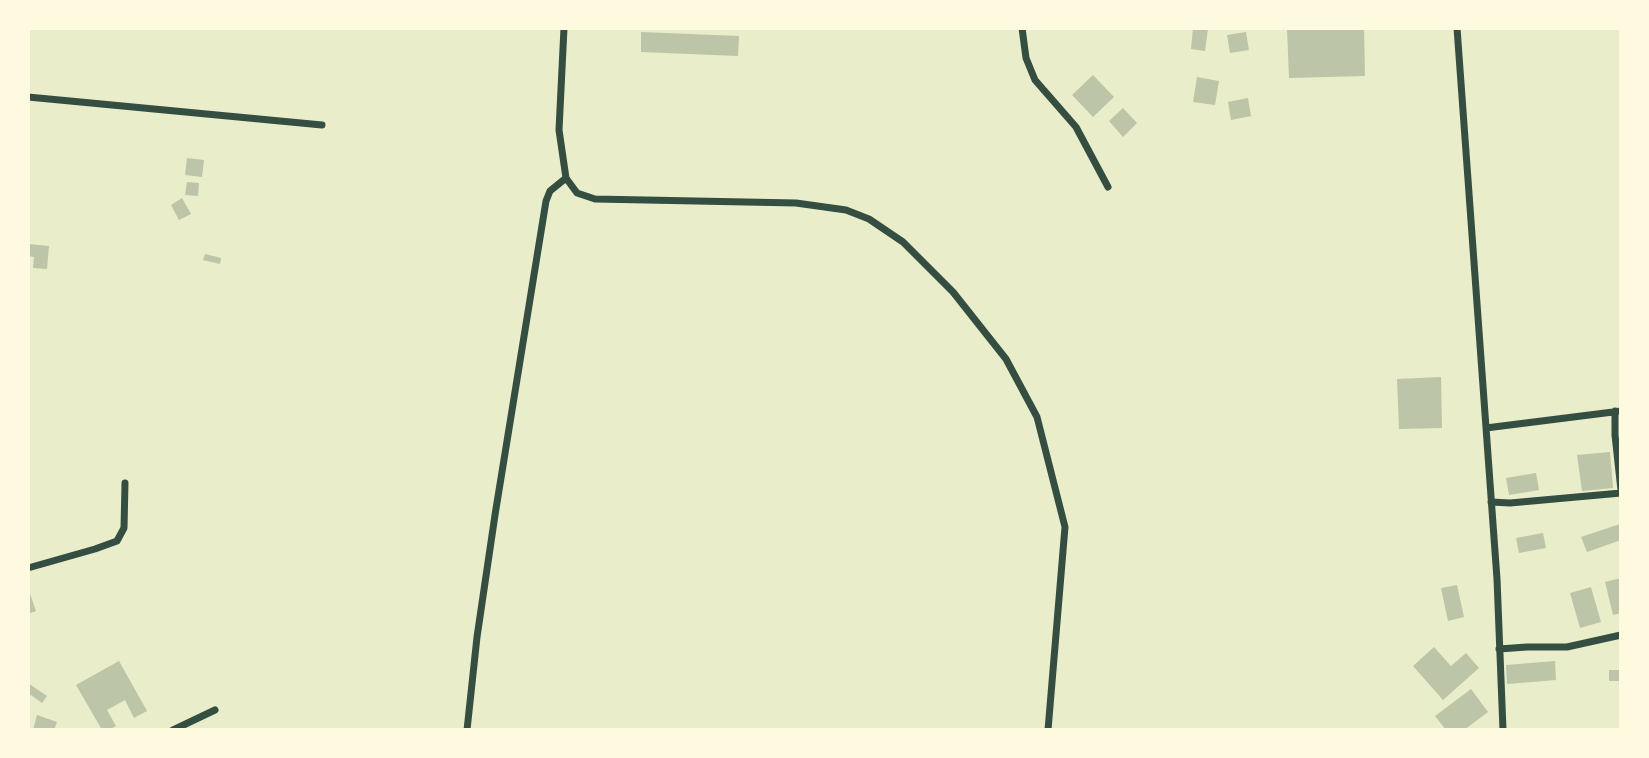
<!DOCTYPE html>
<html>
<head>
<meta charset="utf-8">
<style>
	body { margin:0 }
	#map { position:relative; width:1649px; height:758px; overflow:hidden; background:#e9edc9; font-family:"Work Sans",sans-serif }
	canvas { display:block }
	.frame { position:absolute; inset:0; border:30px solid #fefae0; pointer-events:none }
</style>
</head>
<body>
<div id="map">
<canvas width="1649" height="758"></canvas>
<div class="frame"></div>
</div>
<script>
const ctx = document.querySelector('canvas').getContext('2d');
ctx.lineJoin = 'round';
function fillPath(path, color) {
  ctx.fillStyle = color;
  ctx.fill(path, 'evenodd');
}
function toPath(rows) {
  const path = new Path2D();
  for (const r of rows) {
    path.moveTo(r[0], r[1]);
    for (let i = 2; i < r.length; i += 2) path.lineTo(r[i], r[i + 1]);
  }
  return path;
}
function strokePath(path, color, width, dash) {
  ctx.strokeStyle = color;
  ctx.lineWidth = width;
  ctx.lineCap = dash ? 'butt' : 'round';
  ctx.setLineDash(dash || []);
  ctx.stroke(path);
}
const building = toPath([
	[1193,28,1208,29,1205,51,1191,49],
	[1287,28,1364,28,1365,76,1289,78],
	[641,32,739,36,738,56,641,52],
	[1246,32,1249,50,1230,53,1227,35],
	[1093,75,1114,97,1093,117,1072,95],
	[1197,77,1219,81,1215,105,1193,102],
	[1248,98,1251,116,1231,120,1228,102],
	[1123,108,1137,123,1123,137,1109,121],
	[187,158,204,160,202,177,185,175],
	[187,182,199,183,198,196,185,195],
	[182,198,191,214,179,220,171,205],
	[28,244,49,246,47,269,33,268,34,257,28,256],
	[205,254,221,258,220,264,203,260],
	[1441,377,1442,428,1399,429,1397,379],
	[1610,452,1613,488,1582,491,1577,455],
	[1536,473,1539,490,1509,495,1506,478],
	[1620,524,1621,540,1587,552,1581,537],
	[1543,533,1546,548,1519,553,1516,538],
	[1621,578,1621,613,1613,615,1605,582],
	[1457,585,1464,617,1448,621,1441,588],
	[1591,587,1601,622,1580,628,1570,593],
	[28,588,36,611,28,614],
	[1434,647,1451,666,1466,653,1479,668,1443,700,1413,666],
	[119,661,147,711,134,718,125,700,107,710,116,726,109,730,102,730,76,685],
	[1555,661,1556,680,1507,684,1506,665],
	[1609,670,1621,670,1621,681,1609,681],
	[28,683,47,696,42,703,28,693],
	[1471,689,1488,712,1464,730,1446,730,1435,716],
	[37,715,57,722,54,730,33,730]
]);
const minor = toPath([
	[564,28,559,130,566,178,577,193,595,199,796,203,846,210,869,219,903,242,953,292,1006,359,1037,417,1065,527,1048,730],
	[1022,28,1026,58,1035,80,1076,127,1108,187],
	[1457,28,1497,579,1503,730],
	[28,97,322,125],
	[1615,411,1615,435,1621,490],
	[1486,428,1621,411],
	[1491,502,1510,503,1621,493],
	[28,568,95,549,117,541,124,528,125,483],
	[1499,649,1527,647,1567,647,1621,635],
	[173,730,215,710],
	[467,730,477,637,495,515,546,201,550,191,566,178]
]);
fillPath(building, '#bcc5a7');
strokePath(minor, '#344e41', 7);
</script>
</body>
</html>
